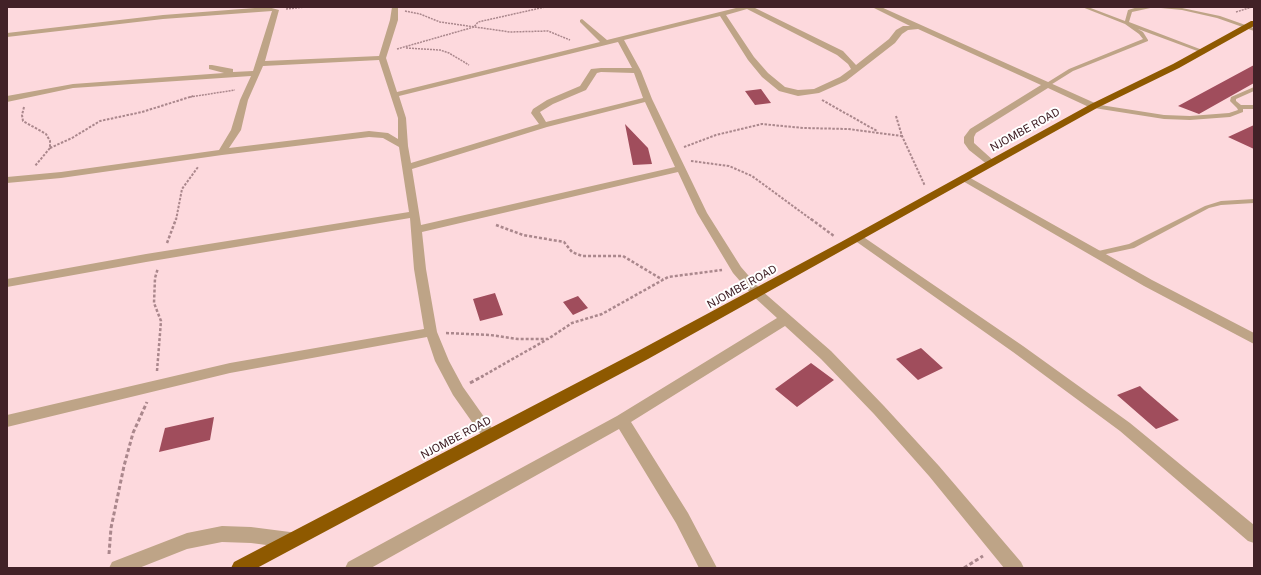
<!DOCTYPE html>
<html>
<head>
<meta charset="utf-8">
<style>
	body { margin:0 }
	#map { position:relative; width:1261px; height:575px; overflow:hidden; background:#fdd9dd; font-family:"Public Sans",sans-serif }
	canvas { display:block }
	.frame { position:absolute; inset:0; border:8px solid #422127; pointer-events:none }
</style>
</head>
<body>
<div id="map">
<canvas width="1261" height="575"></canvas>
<div class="frame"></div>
</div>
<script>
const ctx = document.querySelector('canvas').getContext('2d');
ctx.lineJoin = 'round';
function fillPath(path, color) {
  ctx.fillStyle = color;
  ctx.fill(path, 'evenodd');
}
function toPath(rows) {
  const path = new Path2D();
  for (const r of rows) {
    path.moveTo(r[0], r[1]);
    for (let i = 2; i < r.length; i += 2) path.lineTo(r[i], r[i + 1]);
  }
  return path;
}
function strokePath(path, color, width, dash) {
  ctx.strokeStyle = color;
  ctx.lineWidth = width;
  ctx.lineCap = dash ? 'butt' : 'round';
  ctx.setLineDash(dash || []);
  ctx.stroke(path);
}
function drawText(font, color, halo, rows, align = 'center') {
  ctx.font = font + ' "Public Sans",sans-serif';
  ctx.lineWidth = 4;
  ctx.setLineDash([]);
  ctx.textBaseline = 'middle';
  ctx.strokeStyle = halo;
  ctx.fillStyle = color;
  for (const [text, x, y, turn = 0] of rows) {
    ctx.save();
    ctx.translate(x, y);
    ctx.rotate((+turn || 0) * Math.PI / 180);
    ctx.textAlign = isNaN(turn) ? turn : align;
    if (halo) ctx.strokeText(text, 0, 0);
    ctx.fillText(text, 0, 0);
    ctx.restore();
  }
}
const building = toPath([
	[1254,65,1254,83,1199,114,1178,106],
	[761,89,771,103,755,105,745,91],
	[625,124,648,148,652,164,633,165],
	[1254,125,1254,149,1228,137],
	[495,293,503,315,480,321,473,299],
	[578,296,588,308,573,315,563,302],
	[921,348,943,368,918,380,896,359],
	[811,363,834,380,797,407,775,389],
	[1140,386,1144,390,1179,420,1156,429,1117,395],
	[214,417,210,440,159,452,165,428]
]);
const pathFar3 = toPath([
	[286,9,306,7],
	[405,11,420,14,440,22,510,32,548,31,570,40],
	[1236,12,1252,7],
	[406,48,440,50,449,53,469,65],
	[397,49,474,27,478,22,545,7],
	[190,97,235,90]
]);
const pathFar2 = toPath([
	[822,100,877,131],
	[24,107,22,115,23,121,46,134,50,141,50,148,35,166],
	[896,116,902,136,925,186],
	[684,147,716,135,762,124,803,128,848,129,902,136],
	[50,148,72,138,100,121,142,112,193,96],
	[691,161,729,166,752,176,812,220],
	[176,220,182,189,198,167]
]);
const pathFar1 = toPath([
	[811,219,834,236],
	[496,225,523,235,564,242,572,252,582,256,623,256,663,280],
	[167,243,176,219],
	[446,333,490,335,518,339,548,339,572,323,602,314,668,277,722,270],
	[157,371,161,321,154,303,155,278,158,268],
	[481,377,546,340]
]);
const path = toPath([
	[470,383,483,376],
	[109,554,111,528,124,466,133,433,147,402],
	[964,568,983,556]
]);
const lane = toPath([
	[1082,7,1088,7,1125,21,1128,10,1138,7,1155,7,1132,12,1129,22,1205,51,1200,52,1138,29,1143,32,1148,40,1148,41,1073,71,1049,86,1045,86,1045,84,1069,69,1143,39,1139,34,1125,24,1082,7],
	[1159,7,1182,8,1220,16,1254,28,1254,31,1217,18,1182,10,1161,8,1159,7],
	[1254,87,1254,91,1236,99,1236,101,1241,105,1254,105,1254,109,1243,109,1243,112,1230,117,1190,120,1164,119,1094,108,1091,106,1094,104,1164,115,1190,116,1229,113,1238,110,1237,108,1230,101,1231,97,1254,87],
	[1254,199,1254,203,1221,205,1209,208,1134,248,1097,256,1093,254,1094,252,1129,244,1205,206,1221,201,1254,199]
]);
const street = toPath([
	[268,7,279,10,265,61,379,56,390,20,392,7,398,7,398,20,386,58,397,92,600,42,580,22,580,20,582,19,607,40,740,7,753,7,843,51,856,65,889,39,896,30,903,26,910,26,872,7,881,7,1097,104,1098,106,1097,108,1091,108,1048,88,976,133,974,137,974,143,994,161,996,163,994,165,991,166,988,165,969,150,964,143,964,137,970,129,1041,85,918,29,908,30,902,34,895,43,846,81,819,93,798,96,779,91,762,77,748,60,720,16,624,40,641,71,652,99,707,213,741,267,761,290,831,351,884,406,939,466,1021,562,1024,568,1004,568,929,476,874,414,821,359,785,326,631,422,688,513,717,568,699,568,676,523,619,429,371,568,345,568,348,562,617,416,777,318,753,296,733,273,697,213,678,172,422,232,426,269,437,332,449,361,463,387,494,431,496,435,494,439,489,441,484,439,453,395,435,361,427,337,230,373,7,427,7,415,230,363,424,329,414,269,410,218,146,262,7,287,7,279,146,254,409,212,399,147,383,138,369,137,222,155,61,178,7,183,7,177,61,172,219,150,231,130,240,100,251,76,73,88,7,102,7,96,73,84,224,73,209,69,209,65,212,65,233,69,233,72,253,71,272,11,163,19,7,37,7,33,163,15,268,7],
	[747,9,837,55,848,64,851,69,840,77,814,89,798,90,785,87,768,73,754,57,726,15,747,9],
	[618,42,632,68,601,68,591,69,580,86,547,100,533,109,531,113,539,124,411,163,408,146,406,118,399,96,618,42],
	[379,60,398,118,398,139,388,133,369,131,229,148,241,130,248,100,263,66,379,60],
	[601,72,634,73,643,98,546,122,540,112,553,104,586,90,597,73,601,72],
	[645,102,675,167,421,225,412,169,547,127,645,102],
	[965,175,1152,280,1254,333,1254,344,1144,286,961,180,960,178,961,176,965,175],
	[858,235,862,236,1023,346,1130,423,1254,525,1254,543,1248,541,1120,431,1013,352,854,240,852,238,854,236,858,235],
	[222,526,251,527,290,532,296,534,298,540,296,546,290,548,251,543,222,542,187,549,139,568,109,568,112,562,187,533,222,526]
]);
const highway = toPath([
	[1251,21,1254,21,1254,26,1179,68,1097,108,648,359,257,568,231,568,234,562,638,351,841,242,1091,104,1173,64,1251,21]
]);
const streetNames = [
	["NJOMBE ROAD",1025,130,-29],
	["NJOMBE ROAD",742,287,-29],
	["NJOMBE ROAD",456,438,-28]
];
fillPath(building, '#a04d5c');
strokePath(pathFar3, '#aa878c', 1.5, [2, 1]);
strokePath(pathFar2, '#aa878c', 2, [2.5, 1.5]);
strokePath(pathFar1, '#aa878c', 2.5, [3, 2]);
strokePath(path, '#aa878c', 3, [4, 2.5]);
fillPath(lane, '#bea487');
fillPath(street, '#bea487');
fillPath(highway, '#8e5900');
drawText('11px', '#422127', '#fff', streetNames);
</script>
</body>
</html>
